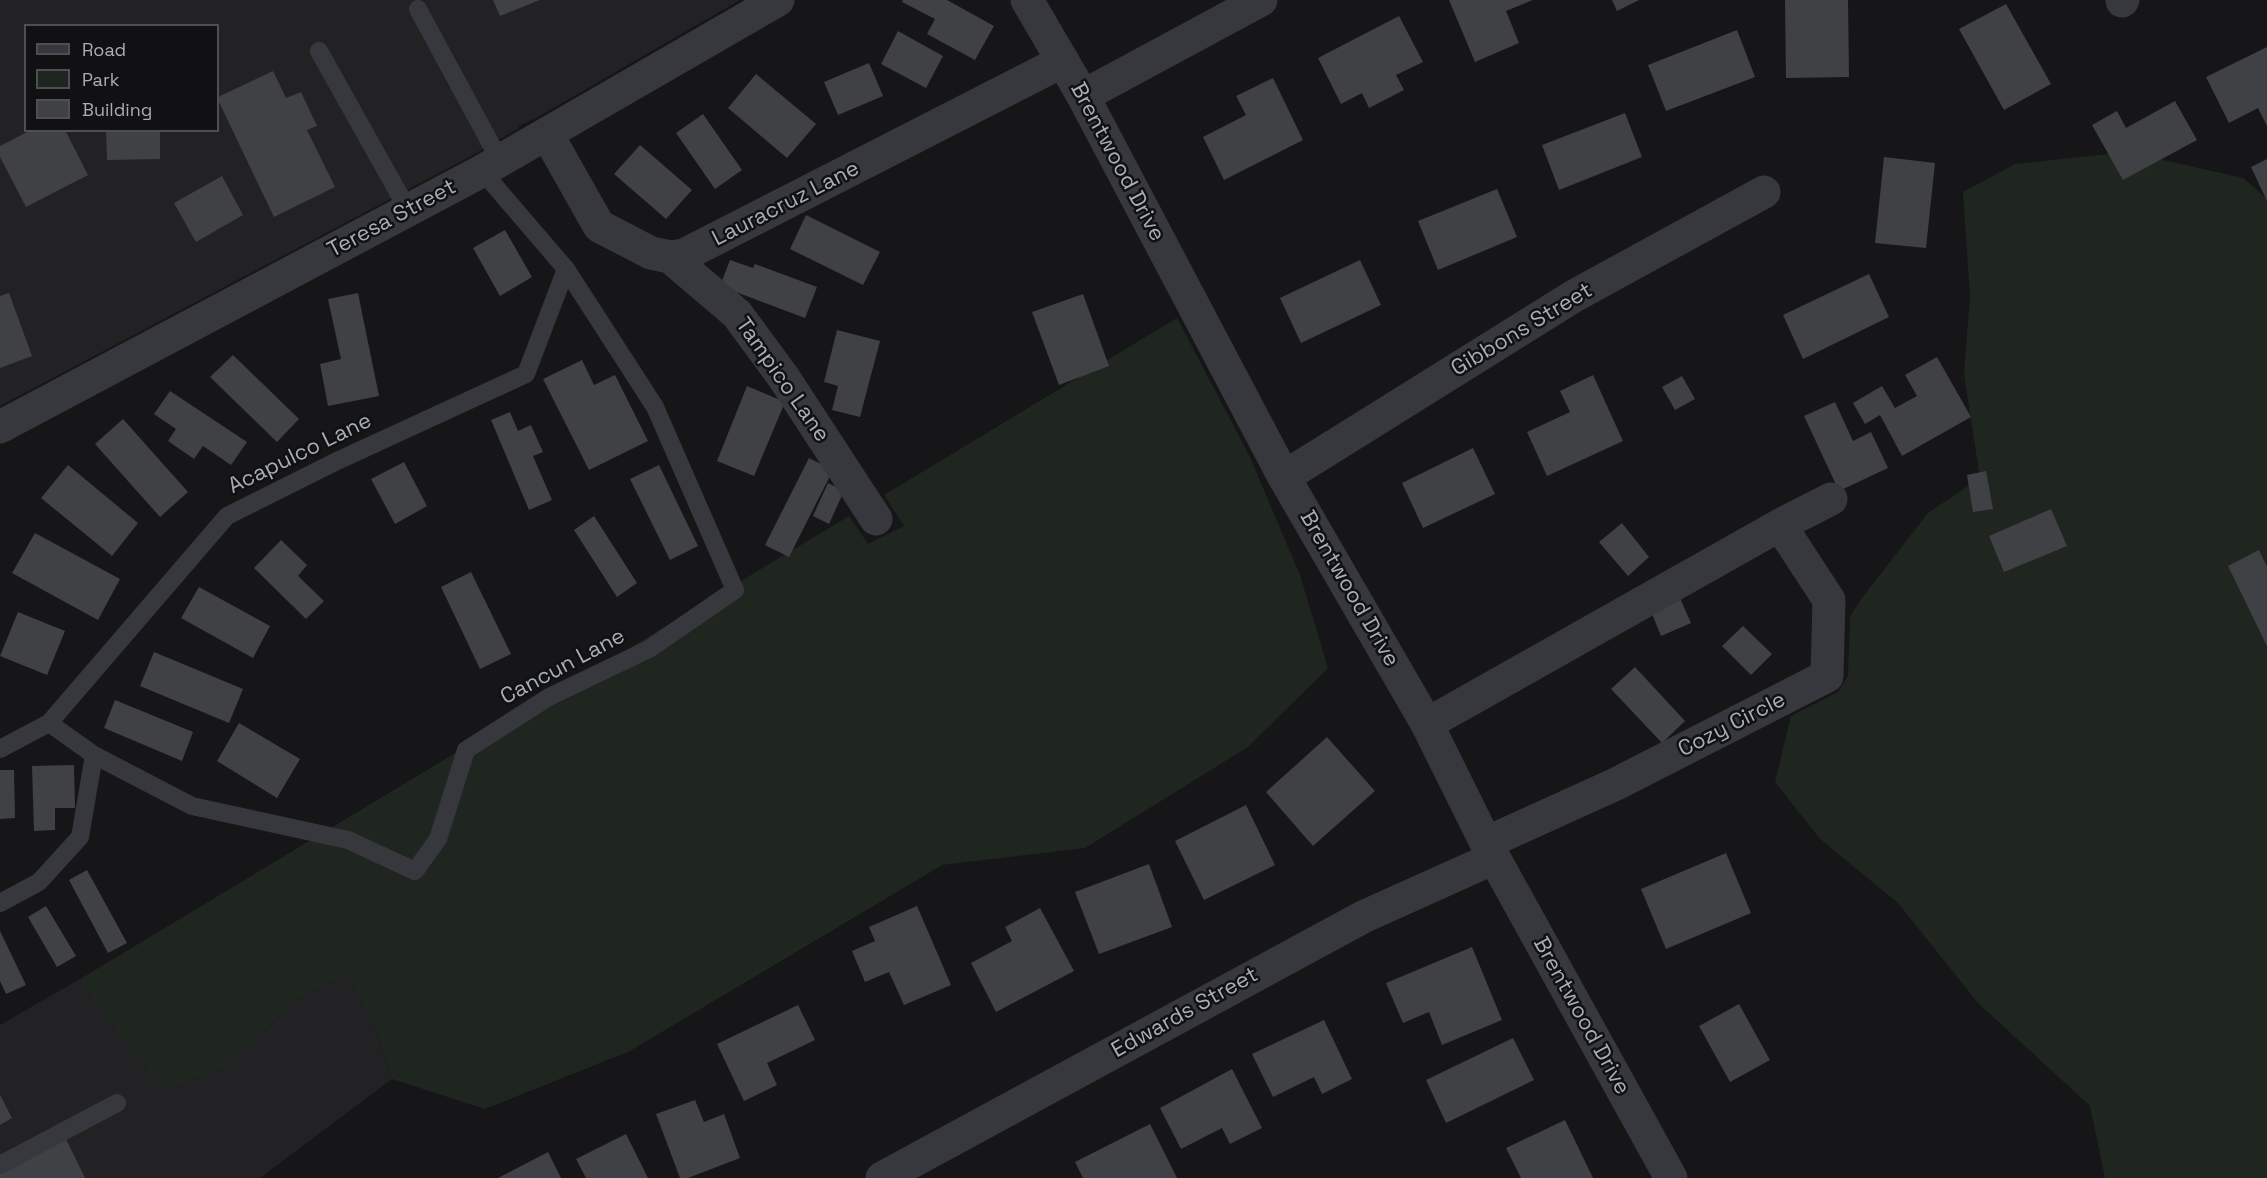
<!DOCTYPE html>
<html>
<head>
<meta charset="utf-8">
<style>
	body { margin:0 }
	#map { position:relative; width:2267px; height:1178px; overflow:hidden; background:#161618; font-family:"Space Grotesk",sans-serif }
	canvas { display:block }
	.legend { position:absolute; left:24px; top:24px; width:195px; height:108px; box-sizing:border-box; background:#111113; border:2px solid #4d4f55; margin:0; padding:8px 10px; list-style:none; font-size:18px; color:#a8adb8 }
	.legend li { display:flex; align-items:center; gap:12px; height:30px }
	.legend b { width:30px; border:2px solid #4d4f55 }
</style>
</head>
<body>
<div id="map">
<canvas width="2267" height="1178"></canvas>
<ul class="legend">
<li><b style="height:8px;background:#37383d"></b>Road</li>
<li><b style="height:16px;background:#1e261f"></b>Park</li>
<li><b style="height:16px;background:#404145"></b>Building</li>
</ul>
</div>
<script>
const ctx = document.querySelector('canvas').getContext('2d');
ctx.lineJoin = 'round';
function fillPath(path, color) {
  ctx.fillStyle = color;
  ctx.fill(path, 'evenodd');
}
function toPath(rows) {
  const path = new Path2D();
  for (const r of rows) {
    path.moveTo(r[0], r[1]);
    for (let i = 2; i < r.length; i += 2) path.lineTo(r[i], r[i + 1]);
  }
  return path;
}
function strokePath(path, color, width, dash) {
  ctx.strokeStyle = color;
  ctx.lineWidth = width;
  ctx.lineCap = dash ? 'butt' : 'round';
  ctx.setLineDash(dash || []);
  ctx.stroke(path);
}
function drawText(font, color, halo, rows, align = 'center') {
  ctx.font = font + ' "Space Grotesk",sans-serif';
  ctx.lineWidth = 5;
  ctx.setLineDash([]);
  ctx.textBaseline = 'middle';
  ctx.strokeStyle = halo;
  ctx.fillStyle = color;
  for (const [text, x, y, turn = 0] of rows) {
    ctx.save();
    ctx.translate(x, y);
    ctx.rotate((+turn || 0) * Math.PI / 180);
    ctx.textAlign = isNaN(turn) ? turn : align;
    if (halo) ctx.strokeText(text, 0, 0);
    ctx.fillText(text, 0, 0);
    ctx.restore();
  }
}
const built = toPath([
	[0,0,740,0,536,118,519,126,519,128,471,156,0,406],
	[26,26,218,26,218,130,26,130],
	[345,973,372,1020,392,1079,260,1178,0,1178,0,1025,80,979,106,1018,165,1091,226,1066,295,1002]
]);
const green = toPath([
	[2128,152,2243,178,2267,199,2267,1178,2105,1178,2090,1106,1978,1003,1898,903,1820,839,1775,782,1791,716,1838,692,1848,676,1850,616,1862,598,1928,513,1980,478,1964,374,1970,297,1963,192,2015,164],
	[1177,318,1249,455,1300,575,1328,668,1248,747,1085,848,942,865,630,1051,485,1109,392,1079,372,1020,345,973,295,1002,226,1066,165,1091,106,1018,80,979,849,516,868,544,904,526,884,495]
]);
const building = toPath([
	[493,0,540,0,500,16],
	[903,0,947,0,994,26,975,60,927,34,935,19,902,2],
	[1449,0,1533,0,1506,11,1519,43,1475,62],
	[1612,0,1639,0,1617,11],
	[1785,0,1848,0,1849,77,1786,78],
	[2006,4,2051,84,2004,110,1959,29],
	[1399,16,1423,62,1396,75,1404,90,1369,108,1362,93,1341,104,1318,58],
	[1737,30,1755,77,1666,111,1648,65],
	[898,31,943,56,926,88,881,64],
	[2267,47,2267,126,2258,108,2229,123,2206,77],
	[869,63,883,96,838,115,824,82],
	[273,71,286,98,301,92,317,126,307,130,335,187,274,217,218,100,218,97],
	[756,74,816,124,787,158,728,108],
	[1273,78,1303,140,1224,180,1203,137,1246,115,1236,96],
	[2175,101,2197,140,2123,180,2092,125,2117,111,2126,128],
	[1625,113,1642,157,1559,190,1542,145],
	[703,114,742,170,715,189,676,133],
	[31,130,65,130,88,175,26,207,0,157,0,146],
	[106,130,160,130,160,159,107,160],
	[640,145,692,190,666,219,614,174],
	[1884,157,1935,163,1926,248,1875,243],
	[2267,159,2267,201,2251,167],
	[222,176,243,215,196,242,174,203],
	[1497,189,1517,237,1438,270,1418,221],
	[806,215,880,252,863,285,790,249],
	[505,230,532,277,500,296,473,248],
	[730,260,753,268,755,264,817,287,805,318,720,286],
	[1360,260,1381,305,1301,343,1280,298],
	[1869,274,1889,317,1803,359,1783,315],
	[9,293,32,356,0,368,0,296],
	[358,293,379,396,328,406,320,364,341,359,328,299],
	[1083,294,1109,366,1059,385,1032,312],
	[837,330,880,341,860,417,832,410,838,386,824,382],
	[233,355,299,419,277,442,210,377],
	[1937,357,1971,417,1902,456,1880,415,1865,424,1853,403,1882,386,1895,408,1917,396,1905,375],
	[582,360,594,385,615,375,648,441,589,470,543,379],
	[1593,375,1623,441,1547,476,1527,432,1570,412,1560,391],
	[1682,376,1695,399,1675,410,1662,387],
	[747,386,785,402,754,476,717,461],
	[170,391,247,442,231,465,203,446,194,459,168,441,176,429,154,414],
	[1835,402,1853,441,1871,432,1888,468,1839,491,1804,416],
	[510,412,518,431,531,425,543,452,533,456,552,500,529,510,491,420],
	[123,419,188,492,160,517,95,444],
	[1473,448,1495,494,1423,528,1402,483],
	[809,458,833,470,789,557,765,545],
	[404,462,427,506,395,524,371,479],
	[68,465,138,523,112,556,41,498],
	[659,465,698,546,670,560,630,479],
	[1986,471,1993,509,1973,512,1967,475],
	[828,483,844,491,829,524,813,516],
	[2051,509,2067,546,2004,572,1989,536],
	[594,516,637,583,617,597,574,530],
	[1622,523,1649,557,1628,576,1599,542],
	[35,533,120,579,98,620,12,573],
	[281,540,307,565,298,576,324,601,306,619,254,568],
	[2259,550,2267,567,2267,646,2228,566],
	[471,572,511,654,480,669,441,587],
	[199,587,270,626,253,658,181,618],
	[1679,596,1691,623,1661,636,1650,609],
	[18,612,65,631,47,675,0,656],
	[1743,626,1772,654,1751,675,1722,646],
	[154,652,243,689,229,723,140,686],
	[1635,667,1685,721,1662,743,1611,689],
	[115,700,193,732,182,761,104,728],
	[239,723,300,759,277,798,217,761],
	[1327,737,1375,791,1313,846,1266,792],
	[74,765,75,808,55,808,55,830,34,831,32,766],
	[0,770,14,770,15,818,0,819],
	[1246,805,1275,865,1204,900,1175,841],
	[1726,853,1751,913,1666,949,1641,889],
	[1149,864,1172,927,1099,954,1075,892],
	[87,870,127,943,108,953,69,880],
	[46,906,76,956,57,967,28,917],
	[917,906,951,985,904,1005,889,972,865,982,852,951,875,941,869,927],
	[1040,908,1074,971,996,1012,971,963,1012,941,1005,927],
	[0,931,26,985,6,994,0,981],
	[1472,947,1502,1020,1442,1045,1429,1012,1403,1023,1386,983],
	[1739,1004,1770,1060,1730,1082,1699,1026],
	[798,1005,815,1040,767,1063,777,1085,744,1101,717,1044],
	[1324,1020,1352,1079,1322,1094,1314,1077,1273,1097,1252,1054],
	[1513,1038,1534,1080,1446,1123,1426,1080],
	[1232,1069,1262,1128,1230,1144,1222,1128,1181,1149,1160,1108],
	[0,1095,12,1118,0,1125],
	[695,1100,704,1122,724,1114,740,1158,688,1178,680,1178,656,1114],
	[1565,1120,1593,1178,1521,1178,1506,1148],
	[1150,1124,1177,1178,1083,1178,1075,1162],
	[626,1134,648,1178,586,1178,576,1159],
	[66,1139,85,1178,0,1178,0,1172],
	[548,1152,561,1178,498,1178]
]);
const service = toPath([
	[418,9,500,161],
	[319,51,408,210],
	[49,723,94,755],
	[0,749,49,723,227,516,337,461,526,374,566,269],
	[0,903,39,882,80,837,94,755,192,806,348,840,415,871,438,839,466,750,549,697,649,649,735,590,655,407,566,269,482,171],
	[0,1165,117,1103]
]);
const minor = toPath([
	[2122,1,2123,0],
	[1083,96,1261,0],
	[547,134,599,226,651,253,670,257,684,255,1063,61],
	[670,257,737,314,784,378,876,519],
	[0,427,482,171,778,0],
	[1284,477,1574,296,1764,192],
	[1427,724,1780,525,1831,499],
	[1486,843,1616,784,1827,676,1829,600,1780,525],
	[882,1178,1363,917,1494,858]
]);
const tertiary = toPath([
	[1027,0,1083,96,1284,477,1427,724,1486,843,1671,1178]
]);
const streetNames = [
	["Brentwood Drive",1117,162,62],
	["Lauracruz Lane",786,204,-27],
	["Teresa Street",392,219,-28],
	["Gibbons Street",1522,330,-31],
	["Tampico Lane",782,380,55],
	["Acapulco Lane",300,454,-26],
	["Brentwood Drive",1349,589,60],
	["Cancun Lane",563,667,-28],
	["Cozy Circle",1732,725,-27],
	["Edwards Street",1185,1013,-29],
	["Brentwood Drive",1581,1016,61]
];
fillPath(built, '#222225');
fillPath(green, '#1e261f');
fillPath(building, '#404145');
strokePath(service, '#37383d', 18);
strokePath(minor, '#37383d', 33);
strokePath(tertiary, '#37383d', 33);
drawText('22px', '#a8adb8', '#111113', streetNames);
</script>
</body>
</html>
